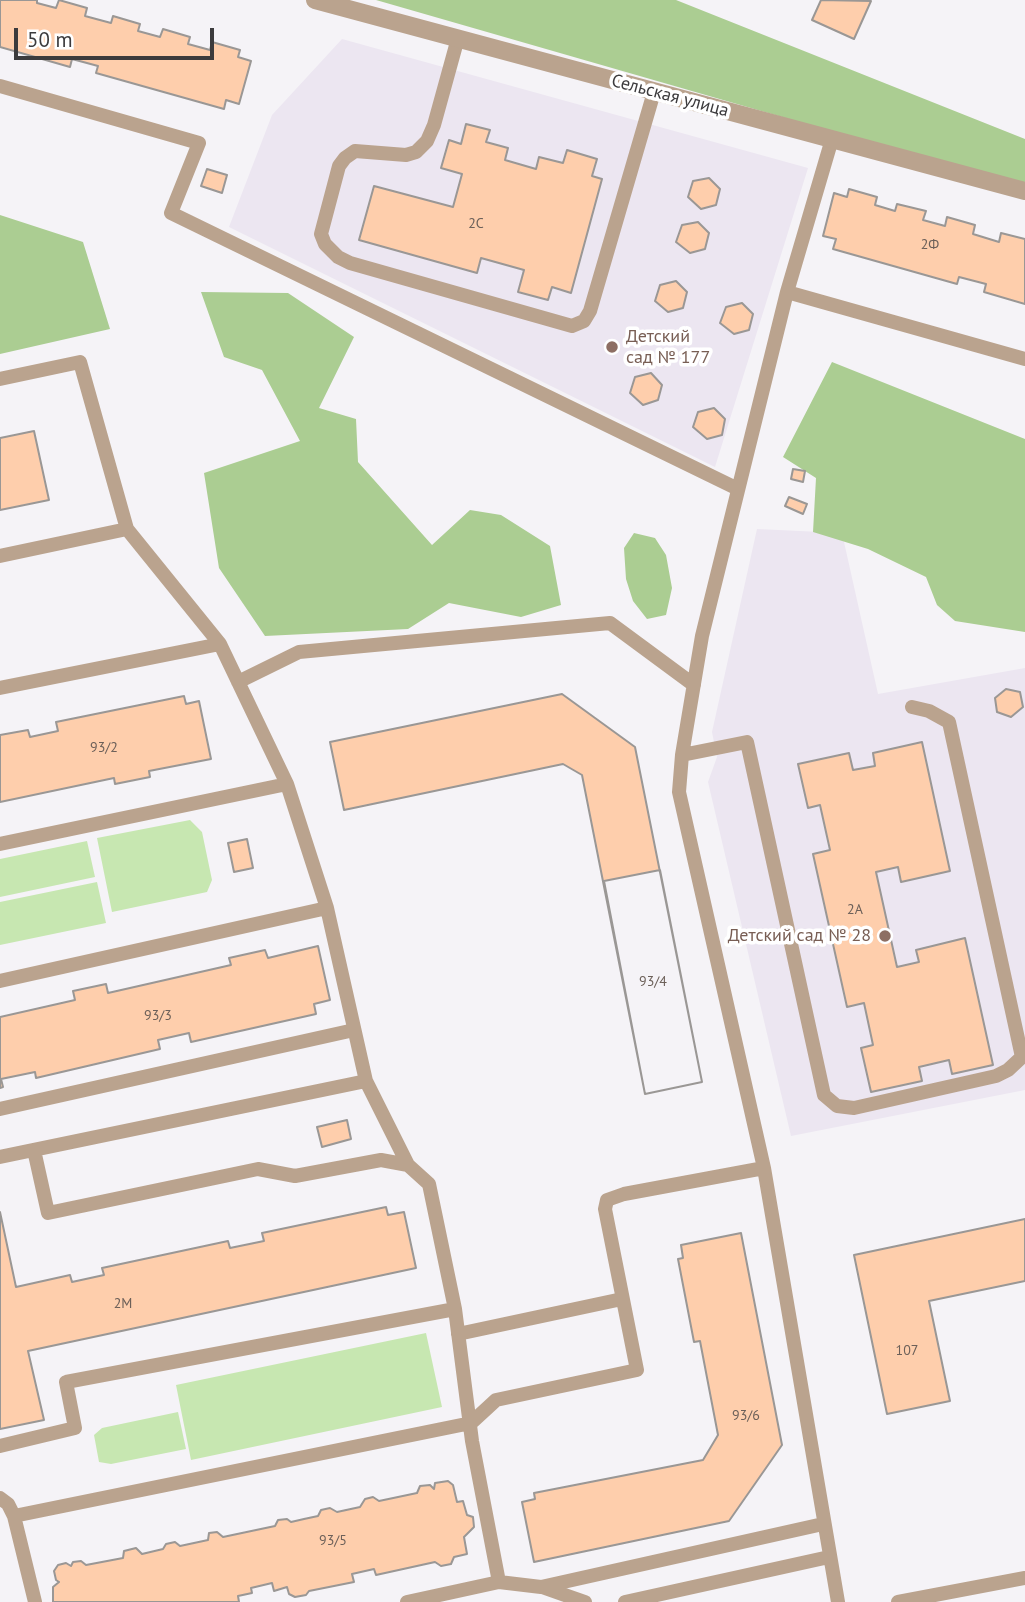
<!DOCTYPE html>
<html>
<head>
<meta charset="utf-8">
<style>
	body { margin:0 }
	#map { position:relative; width:1025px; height:1602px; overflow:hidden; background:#f5f3f7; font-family:"PT Sans",sans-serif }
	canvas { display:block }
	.scale { position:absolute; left:14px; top:28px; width:200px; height:32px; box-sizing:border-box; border:4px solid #3c3b3d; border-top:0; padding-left:9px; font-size:21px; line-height:24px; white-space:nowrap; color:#3c3b3d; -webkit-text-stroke:5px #fff; paint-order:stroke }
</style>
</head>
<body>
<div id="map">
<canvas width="1025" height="1602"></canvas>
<div class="scale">50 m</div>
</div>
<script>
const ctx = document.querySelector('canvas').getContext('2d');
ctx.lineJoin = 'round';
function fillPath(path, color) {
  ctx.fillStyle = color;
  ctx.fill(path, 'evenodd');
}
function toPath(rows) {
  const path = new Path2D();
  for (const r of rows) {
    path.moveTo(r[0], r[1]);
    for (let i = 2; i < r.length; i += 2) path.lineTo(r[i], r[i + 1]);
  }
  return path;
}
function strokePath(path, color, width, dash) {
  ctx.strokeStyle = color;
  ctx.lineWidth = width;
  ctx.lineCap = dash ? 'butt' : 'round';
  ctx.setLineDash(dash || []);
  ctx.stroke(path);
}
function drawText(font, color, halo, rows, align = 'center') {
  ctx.font = font + ' "PT Sans",sans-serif';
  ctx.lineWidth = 7;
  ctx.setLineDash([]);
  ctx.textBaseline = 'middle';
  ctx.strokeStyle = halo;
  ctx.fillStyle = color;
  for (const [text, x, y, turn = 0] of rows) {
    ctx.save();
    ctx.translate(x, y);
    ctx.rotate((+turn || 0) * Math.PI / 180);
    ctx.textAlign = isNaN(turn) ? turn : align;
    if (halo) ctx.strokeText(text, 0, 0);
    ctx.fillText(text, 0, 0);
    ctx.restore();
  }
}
const built = toPath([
	[342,39,808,168,715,467,229,227,272,115],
	[757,529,842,533,878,694,1025,668,1025,1090,791,1136,708,782,717,757,712,732]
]);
const green = toPath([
	[190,820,202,832,212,880,207,892,112,912,97,838],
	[87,841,95,877,0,897,0,859],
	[97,882,106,923,0,945,0,902],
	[426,1333,442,1407,191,1460,176,1385],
	[178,1412,186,1449,111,1464,99,1462,94,1435,102,1428]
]);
const forest = toPath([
	[376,0,676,0,1025,139,1025,187],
	[0,215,83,242,110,329,0,354],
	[201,292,288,293,354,337,319,408,356,419,358,462,432,545,470,510,501,515,550,546,561,605,521,617,449,603,408,629,265,636,219,568,204,473,300,441,262,370,224,357],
	[832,362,1025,439,1025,632,955,621,937,605,926,577,868,549,813,532,816,478,783,457],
	[634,533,655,538,666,555,672,588,666,615,647,619,633,601,626,579,624,548]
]);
const building = toPath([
	[0,0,37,0,37,3,56,8,59,0,87,8,85,16,111,23,113,16,140,24,138,31,160,37,163,29,190,37,188,44,210,50,212,42,240,50,238,57,251,61,239,104,226,100,224,109,96,73,98,66,72,59,70,67,0,47,0,0],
	[821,0,871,1,854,39,812,20,821,0],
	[466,124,490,130,486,142,508,148,505,160,536,169,539,157,563,163,567,150,597,159,592,176,602,179,571,293,552,287,548,300,518,292,524,270,481,258,477,273,359,240,374,186,453,207,462,174,441,168,449,140,461,144,466,124],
	[207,169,227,175,222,193,201,186,207,169],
	[709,178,720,189,716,205,701,209,688,197,693,181,709,178],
	[849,189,877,197,875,205,895,211,897,204,926,211,923,220,945,226,947,217,975,225,973,234,999,242,1001,233,1025,239,1025,304,984,292,986,284,959,277,957,284,833,249,836,239,823,236,834,193,847,197,849,189],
	[698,222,709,233,705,249,690,253,676,242,682,225,698,222],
	[676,281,687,292,683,308,668,312,655,301,660,285,676,281],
	[742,303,753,314,749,330,734,334,720,323,726,307,742,303],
	[651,373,662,385,658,400,643,405,630,393,635,377,651,373],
	[714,408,725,419,722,435,707,439,693,427,698,412,714,408],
	[34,431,49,500,0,510,0,438,34,431],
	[793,469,805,471,803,482,791,479,793,469],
	[789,497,807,504,803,514,785,506,789,497],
	[1006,689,1020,692,1023,707,1011,717,997,712,995,698,1006,689],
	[562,694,635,747,702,1082,645,1094,582,775,563,764,344,810,330,742,562,694],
	[184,696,186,704,199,701,211,759,149,771,150,777,115,784,114,778,0,802,0,735,28,730,30,737,58,731,56,722,184,696],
	[922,742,950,871,901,882,898,867,876,872,897,967,919,962,916,950,965,938,993,1065,952,1074,949,1060,919,1067,922,1081,871,1092,861,1048,873,1045,864,1003,847,1007,813,854,830,850,820,805,808,808,798,764,849,753,853,770,875,766,873,753,922,742],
	[247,839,253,868,234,872,228,843,247,839],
	[660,870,702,1082,645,1094,604,881,660,870],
	[318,946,330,1000,314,1004,316,1014,191,1042,189,1033,158,1040,160,1049,36,1078,35,1072,1,1079,3,1087,0,1088,0,1017,75,1000,73,991,106,984,108,993,231,965,229,958,265,950,268,958,318,946],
	[347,1120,351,1139,322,1147,317,1127,347,1120],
	[386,1207,388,1215,404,1212,416,1268,28,1351,44,1420,0,1429,0,1212,16,1287,70,1275,72,1282,104,1275,102,1268,228,1241,230,1248,264,1241,262,1233,386,1207],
	[1025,1219,1025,1281,929,1301,950,1401,887,1414,854,1255,1025,1219],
	[741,1233,782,1445,729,1521,534,1562,522,1502,535,1499,534,1493,703,1460,718,1435,700,1341,694,1342,678,1259,683,1258,681,1245,741,1233],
	[448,1481,453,1485,457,1502,463,1501,467,1515,473,1517,474,1527,464,1537,467,1554,454,1557,451,1564,441,1566,435,1562,376,1575,374,1569,352,1574,354,1582,309,1591,306,1595,295,1597,289,1594,287,1587,274,1591,272,1583,251,1588,252,1593,238,1596,239,1602,53,1602,53,1587,59,1582,56,1580,54,1571,58,1565,66,1563,71,1566,73,1562,81,1561,86,1565,123,1558,124,1551,136,1548,142,1554,163,1549,166,1544,175,1542,180,1546,208,1540,209,1533,217,1532,223,1537,275,1526,278,1520,287,1519,291,1522,304,1519,318,1516,321,1510,330,1508,337,1512,360,1507,365,1499,373,1497,379,1501,417,1493,420,1486,430,1485,434,1489,435,1483,448,1481]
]);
const lane = toPath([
	[458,38,434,125,427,141,416,152,406,155,355,151,345,158,339,166,321,234,325,244,338,257,350,263,572,326,584,321,590,311,654,92],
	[0,86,199,143,171,213,738,489],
	[832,139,787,292,702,636,682,755,679,792,764,1168,838,1602],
	[787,292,1025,359],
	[0,379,80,362,127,529,220,644,0,688],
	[0,556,127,529],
	[220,644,287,784,327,908,366,1081,408,1165],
	[238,682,299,652,610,623,694,685],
	[682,755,747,742,824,1095,837,1106,854,1108,996,1076,1008,1070,1022,1057,949,722,929,711,912,707],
	[0,844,287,784],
	[0,981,327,908],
	[0,1109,354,1030],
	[34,1150,48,1213,258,1169,295,1176,381,1160,408,1165,429,1184,455,1309,472,1441,499,1582],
	[0,1157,366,1081],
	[458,1334,622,1299],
	[0,1446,75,1428,66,1382,455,1309],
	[0,1498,8,1504,14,1516,35,1602],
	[14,1516,471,1423,496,1400,637,1370,605,1209,607,1200,624,1194,764,1168],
	[542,1587,585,1602],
	[407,1602,499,1582,541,1587,823,1524],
	[625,1602,829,1557],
	[898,1602,1025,1578]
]);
const street = toPath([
	[315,0,1025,191]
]);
const markers = [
	[612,347,7,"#8d6e63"],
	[885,936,7,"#8d6e63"]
];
const numberNames = [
	["2С",476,224],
	["2Ф",930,245],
	["93/2",104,748],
	["2А",855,910],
	["93/4",653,982],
	["93/3",158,1016],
	["2М",123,1304],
	["107",907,1351],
	["93/6",746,1416],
	["93/5",333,1541]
];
const streetNames = [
	["Сельская улица",670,96,15]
];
const educationNames = [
	["Детский",626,337],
	["сад № 177",626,358],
	["Детский сад № 28",871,936,"right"]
];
fillPath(built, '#ece6f1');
fillPath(green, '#c7e7b1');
fillPath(forest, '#abcd92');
fillPath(building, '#feceac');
strokePath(building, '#9a9795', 2);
strokePath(lane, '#baa38e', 14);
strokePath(street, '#baa38e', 18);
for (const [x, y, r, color] of markers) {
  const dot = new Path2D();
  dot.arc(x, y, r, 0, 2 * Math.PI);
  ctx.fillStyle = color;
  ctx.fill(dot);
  strokePath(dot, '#fff', 2.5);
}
drawText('14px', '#6c6059', null, numberNames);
drawText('18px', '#3c3b3d', '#fff', streetNames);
drawText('18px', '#785e54', '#fff', educationNames, 'left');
</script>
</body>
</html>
